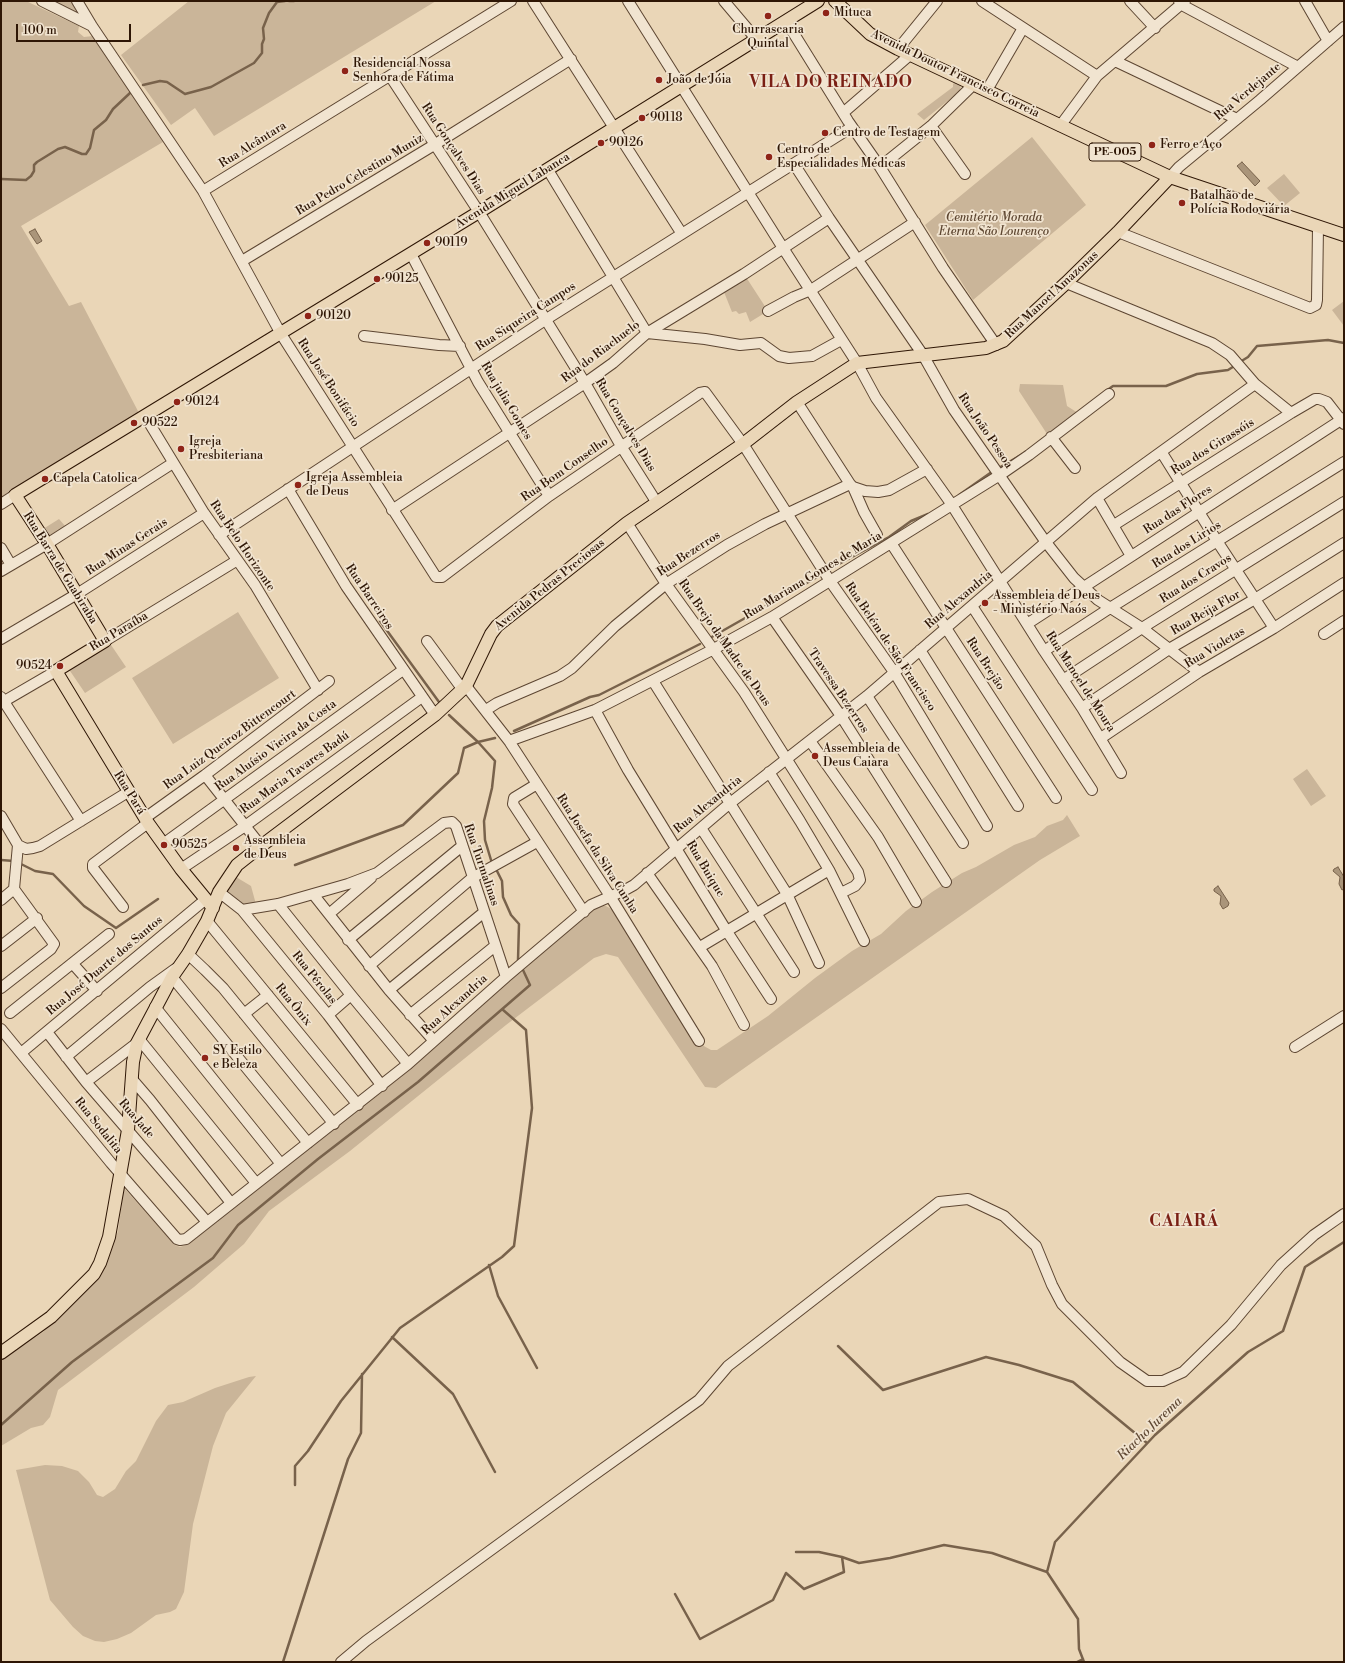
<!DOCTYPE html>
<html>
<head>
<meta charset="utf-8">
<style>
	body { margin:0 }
	#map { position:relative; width:1345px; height:1663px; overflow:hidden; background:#ead6b7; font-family:"Libre Bodoni",serif }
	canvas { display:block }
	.frame { position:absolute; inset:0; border:2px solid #2e1605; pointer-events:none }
	.scale { position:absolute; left:16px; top:24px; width:115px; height:18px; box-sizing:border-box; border:2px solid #2e1605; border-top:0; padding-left:5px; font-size:12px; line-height:14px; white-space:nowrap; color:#2e1605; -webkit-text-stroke:3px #f1e4d0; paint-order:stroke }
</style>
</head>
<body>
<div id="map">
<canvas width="1345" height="1663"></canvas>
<div class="frame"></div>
<div class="scale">100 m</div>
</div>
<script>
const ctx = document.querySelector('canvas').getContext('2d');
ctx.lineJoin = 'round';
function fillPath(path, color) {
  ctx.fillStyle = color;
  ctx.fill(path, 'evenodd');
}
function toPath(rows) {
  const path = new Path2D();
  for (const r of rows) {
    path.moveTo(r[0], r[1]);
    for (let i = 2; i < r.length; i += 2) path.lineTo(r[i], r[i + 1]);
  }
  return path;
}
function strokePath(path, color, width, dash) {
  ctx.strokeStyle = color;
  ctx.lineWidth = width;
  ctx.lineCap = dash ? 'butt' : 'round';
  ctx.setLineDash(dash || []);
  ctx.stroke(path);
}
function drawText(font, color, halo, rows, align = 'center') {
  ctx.font = font + ' "Libre Bodoni",serif';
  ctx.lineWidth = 3.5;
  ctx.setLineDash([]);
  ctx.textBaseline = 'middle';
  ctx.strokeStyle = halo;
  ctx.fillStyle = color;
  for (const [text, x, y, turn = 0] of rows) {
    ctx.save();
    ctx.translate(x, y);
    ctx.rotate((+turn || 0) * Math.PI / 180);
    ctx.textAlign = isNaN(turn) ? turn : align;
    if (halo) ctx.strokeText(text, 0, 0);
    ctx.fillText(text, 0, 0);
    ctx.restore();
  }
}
const green = toPath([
	[1,1,26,1,79,26,78,32,84,37,93,36,163,142,21,226,69,306,81,302,139,413,1,497],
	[48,1,71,1,77,13],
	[189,1,436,1,214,136,195,108,171,125,121,55],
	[955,82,961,85,960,91,924,120,917,114,953,87,953,84],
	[1032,137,1086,205,973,300,925,225],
	[1284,174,1300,193,1284,206,1267,188],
	[744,274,768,311,750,322,746,312,739,314,736,311,732,312,722,287],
	[1344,301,1344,326,1332,310],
	[1020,384,1063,385,1067,406,1078,413,1049,437,1019,391],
	[59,519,66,527,49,537,43,529],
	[238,612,279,678,173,744,132,678],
	[109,642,126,667,85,693,68,668],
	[1307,769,1326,796,1311,806,1293,779],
	[1067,815,1080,836,1040,860,716,1088,705,1087,618,957,606,954,594,958,506,1025,350,1151,269,1211,244,1244,194,1287,58,1390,50,1417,43,1425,31,1428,1,1446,1,1360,43,1332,83,1294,105,1267,118,1231,124,1188,175,1245,180,1247,186,1245,408,1071,497,989,591,910,601,905,606,906,613,910,695,1041,711,1050,717,1050,768,1016,815,978,852,951,881,934,906,911,932,892,962,873,976,867,1014,845,1035,837,1047,826,1063,820],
	[231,874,251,886,257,908,242,910,219,892],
	[256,1376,226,1413,213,1446,193,1524,184,1592,176,1609,170,1612,156,1615,131,1633,117,1639,104,1642,95,1641,83,1636,73,1627,50,1600,16,1470,45,1465,62,1466,78,1471,89,1482,97,1495,103,1497,115,1489,126,1471,136,1461,156,1421,168,1405,183,1402,215,1388,249,1377]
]);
const water = toPath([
	[1242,162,1260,181,1255,186,1237,166,1242,162],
	[35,229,42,241,37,244,29,232,35,229],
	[1338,867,1344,877,1344,889,1342,890,1339,884,1340,877,1333,871,1334,869,1338,867],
	[1218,886,1229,903,1228,906,1223,909,1220,904,1221,896,1214,891,1214,889,1218,886]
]);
const stream = toPath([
	[289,1,294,1],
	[143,85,160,81,167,82,185,94,211,87,254,63,262,53,262,44,264,39,263,28,269,13,277,2,285,1],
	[1,179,26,180,31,176,34,171,34,165,37,162,58,149,65,147,82,154,86,154,90,148,94,130,106,120,113,109,130,93],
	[1240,362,1248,357,1257,346,1328,340,1344,343],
	[1106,391,1113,386,1166,386,1197,374,1228,370,1236,365],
	[997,469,1021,455],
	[959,495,993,471],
	[826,571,889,537,911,521,928,514],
	[380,621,439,702],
	[710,638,819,576],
	[449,715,478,742,495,761,492,788,484,821,485,840,491,860],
	[514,731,590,697,599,695,700,644],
	[1,860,14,861],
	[19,863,35,871,53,874,84,906,116,928,158,899],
	[295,865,403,825,458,773,464,748,478,742,495,738],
	[497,871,502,881,503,897,511,915,519,924,518,960],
	[489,1265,498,1296,537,1368],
	[392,1337,453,1394,495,1472],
	[838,1346,883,1390,986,1357,1019,1365,1073,1382,1147,1443],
	[1,1425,72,1362,213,1258,238,1225,318,1159,418,1082,530,985,523,970],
	[295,1485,295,1466,308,1451,341,1401,400,1328,502,1257,514,1246,532,1108,526,1030,502,1009],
	[796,1552,819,1552,842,1557,859,1563,890,1558,944,1545,992,1553,1047,1572],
	[675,1594,700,1639,773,1600,786,1573,804,1589,844,1572,842,1557],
	[283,1662,348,1459,361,1433,362,1374],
	[1077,1662,1083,1659],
	[1084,1662,1079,1649,1078,1619,1047,1572,1055,1542,1155,1435,1248,1352,1283,1331,1305,1267,1344,1242]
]);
const minor = toPath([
	[42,1,92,26],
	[77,1,92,26,203,191,281,334,436,577,442,577,549,496,700,393,705,392,743,444,830,581,894,672,987,826],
	[533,1,682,234],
	[628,1,783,248,857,363,876,398,950,502,1044,651,1082,708,1121,773],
	[724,1,757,40],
	[982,1,1097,76],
	[1130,1,1155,28],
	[1179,1,1182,5,1298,67],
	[1305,1,1328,41],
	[786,21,848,121,880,167,943,268,996,345],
	[898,49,937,1],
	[1115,61,1237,119],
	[390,76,479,212,585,383,621,446,657,503],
	[987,90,1023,28],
	[843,113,911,54],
	[931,126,965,174],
	[1060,126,1097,76,1185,1],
	[794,164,829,218,923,355,954,410,1045,541,1074,578,1098,600,1142,628,1199,672],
	[880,167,931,126,974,84],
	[548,170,647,333,705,339,740,345,761,343,779,356,789,358,812,356,841,340],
	[1170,177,1179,167,1260,100,1344,27],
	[203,191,511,1],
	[1118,232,1310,308,1316,305,1317,300,1318,227],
	[411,254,478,382,549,496],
	[242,261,434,145,571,59],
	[1066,283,1212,343,1230,355,1255,384,1291,413],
	[768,311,794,297,811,290,915,222],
	[364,336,439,345,460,346],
	[797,402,850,484],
	[145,416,204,513,255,585,318,690],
	[1051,437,1075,468],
	[1162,453,1217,541,1274,628],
	[853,487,864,512,877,535],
	[288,489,346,586,435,715],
	[1097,498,1131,556],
	[1,504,15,495],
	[392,510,585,383,613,363,647,333,744,274,829,218],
	[627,523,666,584,744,692,858,872,860,880,855,886,841,893],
	[1114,525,1291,413,1315,399,1319,399,1327,402,1344,424],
	[219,535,545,320,852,127],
	[891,543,1056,798],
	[1,548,11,565],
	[1,571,47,544,173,463],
	[972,606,1092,790],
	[772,617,841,716,946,882],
	[1027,624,1344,418],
	[1324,634,1344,621],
	[1,639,77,594,204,513],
	[105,641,236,561],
	[427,641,463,690],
	[920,650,1018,806],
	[1044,651,1110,608,1344,462],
	[1063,680,1142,628,1344,502],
	[653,681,787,894,819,963],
	[466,686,509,741,610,896,699,1041],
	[867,696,963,843],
	[1,697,81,821],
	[1,703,56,671],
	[1082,708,1169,649,1255,599,1344,543],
	[486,710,497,703,560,676,572,668,615,626,666,584,727,545,765,524,850,484,853,487,865,491,878,492,889,490,927,469],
	[595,710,628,770,726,930,771,999],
	[1101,738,1199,672,1274,628,1344,583],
	[509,741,595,710,712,650,772,617,1000,475,1029,455,1109,394],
	[810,741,878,837,916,902],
	[769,772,800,821,829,870,864,941],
	[205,775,261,846],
	[537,784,514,798,513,804,584,912],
	[1,816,18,845,26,849,33,848,40,846,128,792],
	[145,818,205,775,329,681],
	[701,828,794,972],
	[163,844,403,670],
	[181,869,245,826,422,697],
	[647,873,712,966,744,1025],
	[14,889,18,845],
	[219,892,242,910,328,1015,382,1086],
	[313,894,389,990,434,1041],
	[1,900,14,889],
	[278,904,351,995,408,1064],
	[123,907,93,868,93,864,148,823],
	[242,910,278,904,348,884,377,873,444,823,452,822,456,826,506,977],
	[329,914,371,878],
	[207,921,358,1105],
	[348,940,462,846],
	[1,946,37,918],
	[700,947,829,870],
	[188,954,205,970,223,988,334,1124],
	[73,964,97,991],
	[369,966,472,878,537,842],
	[172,977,308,1143],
	[1,988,51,949,54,944,14,889],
	[389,990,483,913],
	[155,1007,281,1164],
	[10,1013,109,934],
	[244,1014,268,995],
	[328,1015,351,995],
	[410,1015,495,946],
	[1,1029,111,1163,177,1239,180,1240,186,1239,408,1064,506,977,591,905,625,890,634,885,729,804,867,696,1097,498,1255,384],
	[47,1032,86,1082,207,1222],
	[139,1039,256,1183],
	[1295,1047,1344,1016],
	[21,1053,206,899],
	[66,1057,150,987,175,969],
	[131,1078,150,1100,231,1203],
	[86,1082,137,1043],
	[341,1662,366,1641,587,1480,699,1400,728,1366,939,1202,968,1199,1004,1216,1036,1246,1052,1285,1062,1304,1120,1362,1147,1381,1163,1381,1183,1372,1231,1325,1281,1265,1314,1235,1344,1214]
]);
const major = toPath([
	[835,1,870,34,898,49,1170,177,1344,235],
	[213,908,181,869,148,823,56,671,105,641,47,544,15,495,479,212,818,1],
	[1,1353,51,1317,94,1274,100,1263,109,1237,128,1130,133,1062,137,1043,172,977,188,954,207,921,219,892,237,865,261,846,435,715,466,686,491,634,497,626,627,523,743,444,797,402,857,363,986,348,1003,341,1066,283,1118,232,1170,177]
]);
const markers = [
	[826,13,4,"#8f2418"],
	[768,16,4,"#8f2418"],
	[345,71,4,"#8f2418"],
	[659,80,4,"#8f2418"],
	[642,118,4,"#8f2418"],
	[825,133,4,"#8f2418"],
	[601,143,4,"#8f2418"],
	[1152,145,4,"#8f2418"],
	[769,157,4,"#8f2418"],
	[1182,203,4,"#8f2418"],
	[427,243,4,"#8f2418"],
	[377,279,4,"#8f2418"],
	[308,316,4,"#8f2418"],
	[177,402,4,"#8f2418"],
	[134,423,4,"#8f2418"],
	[181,449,4,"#8f2418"],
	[45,479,4,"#8f2418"],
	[298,485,4,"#8f2418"],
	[985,603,4,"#8f2418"],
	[60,666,4,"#8f2418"],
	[815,756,4,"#8f2418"],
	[164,845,4,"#8f2418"],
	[236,848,4,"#8f2418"],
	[205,1058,4,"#8f2418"]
];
const shields = [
	[1115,152,52]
];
const shieldNames = [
	["PE-005",1115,152]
];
const poiNames = [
	["Mituca",834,13],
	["Churrascaria",768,30,"center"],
	["Quintal",768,44,"center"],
	["Residencial Nossa",353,64],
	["Senhora de Fátima",353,78],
	["João de Jóia",667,80],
	["90118",650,118],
	["Centro de Testagem",833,133],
	["90126",609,143],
	["Ferro e Aço",1160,145],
	["Centro de",777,150],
	["Especialidades Médicas",777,164],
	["Batalhão de",1190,196],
	["Polícia Rodoviária",1190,210],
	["90119",435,243],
	["90125",385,279],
	["90120",316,316],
	["90124",185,402],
	["90522",142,423],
	["Igreja",189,442],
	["Presbiteriana",189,456],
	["Igreja Assembleia",306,478],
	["de Deus",306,492],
	["Capela Catolica",53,479],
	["Assembleia de Deus",993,596],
	["- Ministério Naós",993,610],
	["90524",52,666,"right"],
	["Assembleia de",823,749],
	["Deus Caiara",823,763],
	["Assembleia",244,841],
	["de Deus",244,855],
	["90525",172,845],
	["SY Estilo",213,1051],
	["e Beleza",213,1065]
];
const streetNames = [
	["Avenida Doutor Francisco Correia",955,74,26],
	["Rua Verdejante",1248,92,-40],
	["Rua Alcântara",253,145,-32],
	["Rua Gonçalves Dias",453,149,57],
	["Rua Pedro Celestino Muniz",360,175,-31],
	["Avenida Miguel Labanca",513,191,-32],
	["Rua Manoel Amazonas",1052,295,-43],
	["Rua Siqueira Campos",526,317,-33],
	["Rua do Riachuelo",601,352,-37],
	["Rua José Bonifácio",328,383,57],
	["Rua julia Gomes",506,401,59],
	["Rua Gonçalves Dias",625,425,59],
	["Rua João Pessoa",985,431,56],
	["Rua dos Girassóis",1213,447,-32],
	["Rua Bom Conselho",565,470,-35],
	["Rua das Flores",1178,510,-33],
	["Rua dos Lirios",1187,545,-32],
	["Rua Belo Horizonte",242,546,56],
	["Rua Minas Gerais",127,547,-33],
	["Rua Bezerros",689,554,-33],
	["Rua Barra de Guabiraba",60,568,58],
	["Rua Mariana Gomes de Maria",813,576,-31],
	["Rua dos Cravos",1196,579,-32],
	["Avenida Pedras Preciosas",550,585,-39],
	["Rua Barreiros",369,597,56],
	["Rua Alexandria",959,600,-40],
	["Rua Beija Flor",1206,613,-30],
	["Rua Paraíba",119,632,-31],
	["Rua Brejo da Madre de Deus",724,643,55],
	["Rua Belém de São Francisco",890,647,56],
	["Rua Violetas",1215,648,-31],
	["Rua Brejão",985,664,57],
	["Rua Manoel de Moura",1080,682,57],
	["Travessa Bezerros",838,691,56],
	["Rua Luiz Queiroz Bittencourt",230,740,-36],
	["Rua Aluísio Vieira da Costa",276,746,-36],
	["Rua Maria Tavares Badú",295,773,-36],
	["Rua Pará",129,793,58],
	["Rua Alexandria",708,805,-39],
	["Rua Josefa da Silva Cunha",597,854,57],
	["Rua Turmalinas",481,865,71],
	["Rua Buique",705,869,59],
	["Rua José Duarte dos Santos",105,966,-40],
	["Rua Pérolas",314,978,51],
	["Rua Ônix",293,1005,51],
	["Rua Alexandria",455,1005,-42],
	["Rua Jade",136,1119,49],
	["Rua Sodalita",98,1126,51]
];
const parkNames = [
	["Cemitério Morada",994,218],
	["Eterna São Lourenço",994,232]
];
const waterNames = [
	["Riacho Jurema",1150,1429,-44]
];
const districtNames = [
	["VILA DO REINADO",831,83],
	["CAIARÁ",1184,1222]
];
fillPath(green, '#cab599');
fillPath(water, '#aa957a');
strokePath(water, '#78624b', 1);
strokePath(stream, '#78624b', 2.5);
strokePath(minor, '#5d4632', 12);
strokePath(major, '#2e1605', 14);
strokePath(minor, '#f1e4d0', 10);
strokePath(major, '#ead6b7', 12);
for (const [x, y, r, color] of markers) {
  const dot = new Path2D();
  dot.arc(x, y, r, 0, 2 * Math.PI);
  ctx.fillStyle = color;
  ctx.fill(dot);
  strokePath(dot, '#f1e4d0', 1.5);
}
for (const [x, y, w] of shields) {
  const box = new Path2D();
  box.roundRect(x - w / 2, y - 9, w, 18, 3);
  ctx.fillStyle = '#f1e4d0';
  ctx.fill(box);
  strokePath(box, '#2e1605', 1);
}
drawText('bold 11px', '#2e1605', null, shieldNames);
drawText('12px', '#2e1605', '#f1e4d0', poiNames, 'left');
drawText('12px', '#2e1605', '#f1e4d0', streetNames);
drawText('italic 12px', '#5d4631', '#f1e4d0', parkNames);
drawText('italic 13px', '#604934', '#f1e4d0', waterNames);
ctx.letterSpacing = '1px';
drawText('bold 16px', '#7a1f14', '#f1e4d0', districtNames);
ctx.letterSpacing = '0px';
</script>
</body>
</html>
